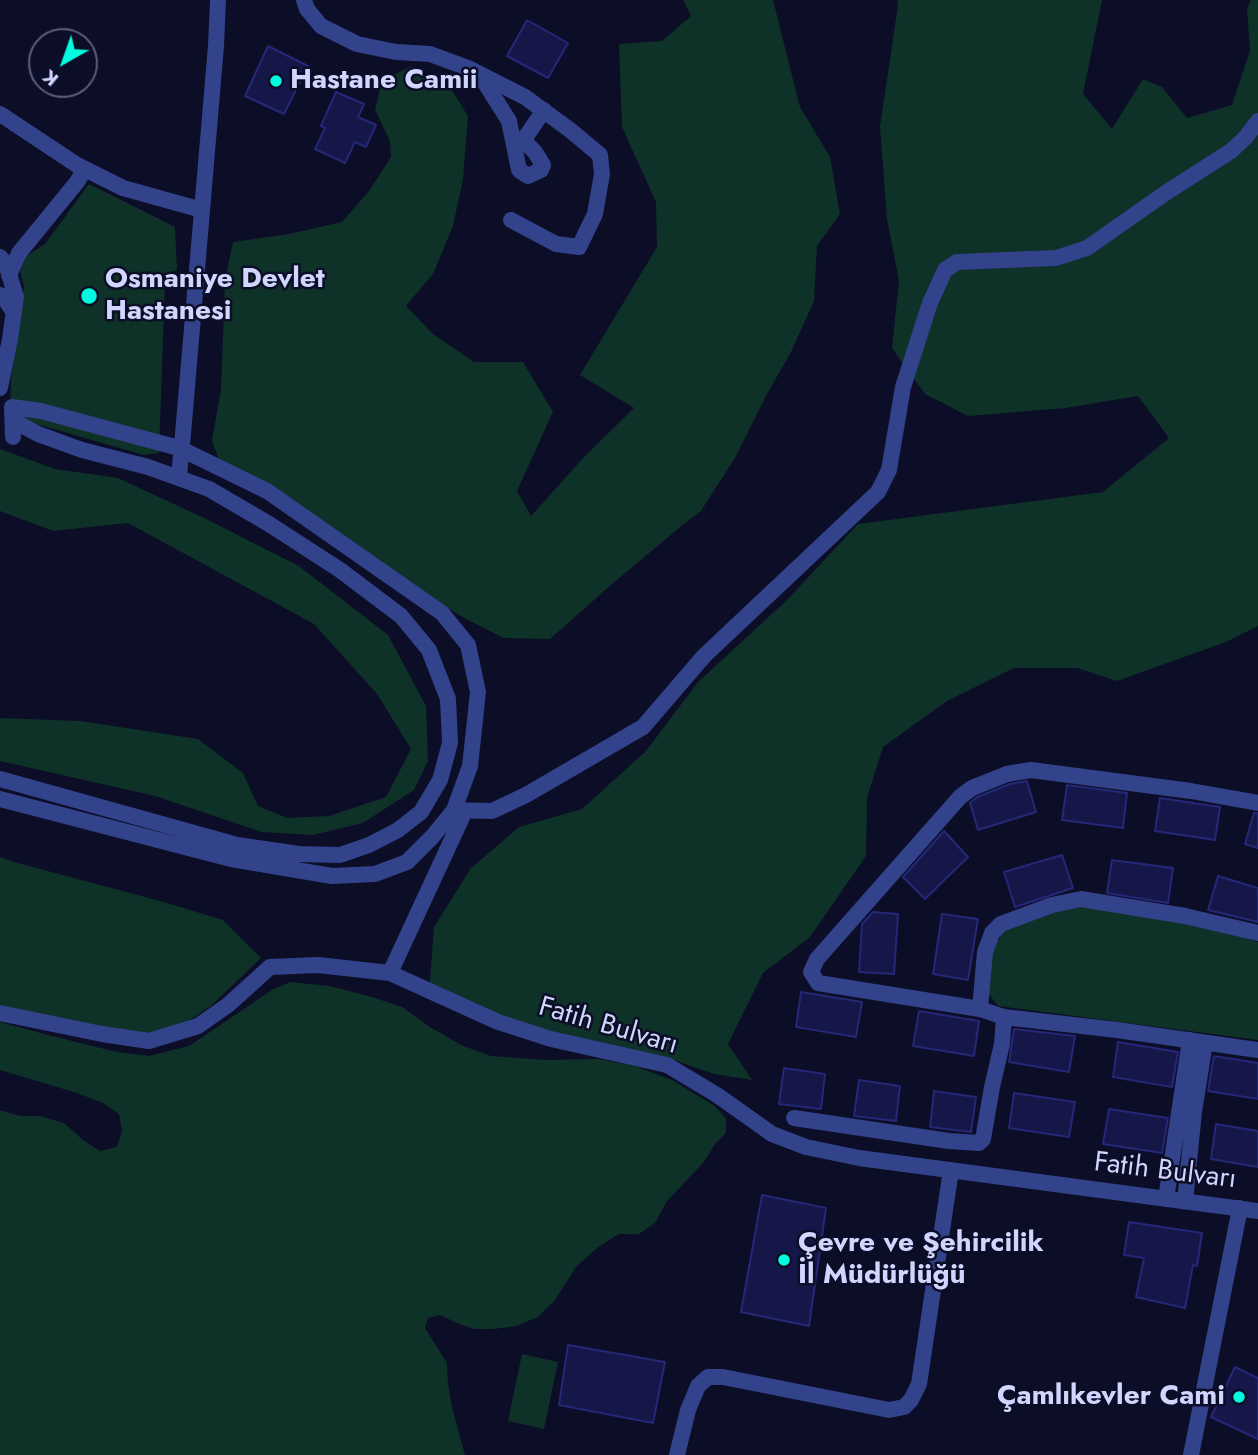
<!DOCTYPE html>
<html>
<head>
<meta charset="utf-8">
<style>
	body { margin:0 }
	#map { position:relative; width:1258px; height:1455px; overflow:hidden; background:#0c0d26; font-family:Jost,sans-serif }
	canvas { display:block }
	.north { position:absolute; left:28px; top:28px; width:70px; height:70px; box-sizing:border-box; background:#0c0d26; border:2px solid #5b5d7d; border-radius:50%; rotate:220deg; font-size:19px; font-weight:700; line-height:28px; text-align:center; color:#d1d6ff }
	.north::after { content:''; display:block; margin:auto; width:24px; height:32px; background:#00fcde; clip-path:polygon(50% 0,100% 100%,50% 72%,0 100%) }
</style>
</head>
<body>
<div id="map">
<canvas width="1258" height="1455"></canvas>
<div class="north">K</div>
</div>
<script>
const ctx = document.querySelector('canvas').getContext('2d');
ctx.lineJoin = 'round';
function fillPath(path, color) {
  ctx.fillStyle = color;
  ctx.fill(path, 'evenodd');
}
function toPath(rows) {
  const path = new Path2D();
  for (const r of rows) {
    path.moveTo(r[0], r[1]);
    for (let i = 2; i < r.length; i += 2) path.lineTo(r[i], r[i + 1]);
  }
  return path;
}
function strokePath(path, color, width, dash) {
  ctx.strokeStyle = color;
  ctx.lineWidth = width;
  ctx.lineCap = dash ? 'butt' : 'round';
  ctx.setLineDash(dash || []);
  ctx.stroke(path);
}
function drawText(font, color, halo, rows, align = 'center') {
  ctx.font = font + ' Jost,sans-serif';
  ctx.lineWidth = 5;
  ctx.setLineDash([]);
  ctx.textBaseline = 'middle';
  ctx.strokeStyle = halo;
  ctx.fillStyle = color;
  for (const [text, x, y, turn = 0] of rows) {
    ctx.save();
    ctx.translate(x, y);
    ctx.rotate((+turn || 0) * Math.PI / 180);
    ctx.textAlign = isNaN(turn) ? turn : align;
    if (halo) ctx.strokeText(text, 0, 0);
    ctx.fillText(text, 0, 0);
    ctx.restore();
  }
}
const green = toPath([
	[683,0,773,0,800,107,830,157,840,214,817,246,814,301,791,352,767,394,735,458,701,511,680,527,612,584,550,639,503,638,457,614,378,560,222,468,212,441,221,389,225,280,233,242,289,234,342,222,369,191,391,157,390,141,375,110,382,81,411,66,451,89,468,116,463,179,453,226,433,274,406,306,433,334,474,362,523,362,553,412,517,491,531,516,585,456,634,408,580,375,657,247,656,202,622,127,619,44,662,41,691,16],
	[897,0,1102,0,1083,94,1112,129,1143,79,1162,87,1187,118,1232,105,1250,51,1247,8,1251,0,1258,0,1258,626,1226,642,1117,681,1077,668,1014,668,947,701,883,747,867,798,866,856,810,937,763,973,728,1044,752,1080,714,1074,659,1055,498,1030,429,992,434,927,471,868,519,827,582,809,646,751,698,682,787,600,858,524,1103,492,1169,438,1138,396,1066,408,968,416,925,394,892,348,899,281,887,219,880,126,898,5],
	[89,184,175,227,177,269,165,280,159,453,144,455,26,421,10,412,11,379,24,286,20,271,25,257,45,244],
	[0,449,55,469,118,478,204,518,299,566,388,635,426,706,428,761,414,790,363,823,313,835,262,832,155,796,0,761,0,718,80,721,198,739,243,773,258,806,287,818,329,816,386,797,411,749,377,694,314,624,128,523,53,531,0,511],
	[0,857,14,862,160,901,223,920,261,958,211,1006,165,1036,0,1013],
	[1074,905,1171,917,1228,932,1258,942,1258,1040,998,1006,988,993,991,957,994,946,1002,934,1009,926],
	[290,982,330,986,372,997,402,1007,430,1027,461,1045,491,1056,546,1060,599,1059,635,1066,672,1080,715,1106,726,1119,726,1133,715,1144,704,1162,667,1201,655,1223,639,1234,619,1234,597,1248,576,1267,555,1300,538,1317,516,1326,494,1329,474,1329,459,1324,440,1315,428,1318,425,1328,447,1363,448,1384,452,1407,465,1455,0,1455,0,1110,20,1116,40,1116,64,1123,83,1140,100,1151,117,1147,122,1131,119,1114,103,1103,77,1093,0,1070,0,1022,52,1036,117,1052,149,1056,189,1046,272,990],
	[522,1354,558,1362,544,1429,508,1421]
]);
const building = toPath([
	[527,20,568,43,548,78,507,56,527,20],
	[268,46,308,66,284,114,245,96,268,46],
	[336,92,364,104,358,117,376,125,366,147,355,142,345,163,315,149,325,128,321,126,336,92],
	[1027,781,1036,812,978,830,970,803,977,797,1010,784,1027,781],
	[1067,785,1127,793,1123,828,1062,820,1067,785],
	[1160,798,1220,807,1215,840,1155,831,1160,798],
	[1254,813,1258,813,1258,848,1245,844,1254,813],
	[944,831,968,857,925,899,903,877,944,831],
	[1062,855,1073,888,1015,907,1004,872,1062,855],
	[1112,860,1173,868,1168,903,1107,893,1112,860],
	[1218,876,1258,888,1258,922,1208,910,1218,876],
	[873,912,898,914,894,974,859,972,862,924,873,912],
	[942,914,978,919,968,980,933,974,942,914],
	[801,992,862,1002,856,1037,796,1027,801,992],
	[919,1011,979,1021,974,1056,913,1046,919,1011],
	[1014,1029,1075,1036,1069,1072,1009,1062,1014,1029],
	[1118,1042,1178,1052,1172,1087,1113,1077,1118,1042],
	[1214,1056,1258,1063,1258,1099,1208,1091,1214,1056],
	[784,1068,825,1074,821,1109,779,1104,784,1068],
	[859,1080,900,1086,896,1121,854,1116,859,1080],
	[934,1091,976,1097,971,1132,930,1127,934,1091],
	[1014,1093,1075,1102,1069,1137,1009,1128,1014,1093],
	[1109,1109,1168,1118,1162,1153,1103,1144,1109,1109],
	[1216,1124,1258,1131,1258,1167,1211,1159,1216,1124],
	[762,1195,826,1208,809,1326,741,1312,762,1195],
	[1129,1222,1202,1233,1197,1266,1193,1265,1185,1308,1136,1297,1144,1258,1124,1255,1129,1222],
	[568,1345,665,1362,653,1423,559,1405,568,1345],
	[1235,1367,1258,1378,1258,1439,1211,1417,1235,1367]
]);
const minor = toPath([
	[304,0,307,9,321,26,357,44,396,52,430,54,468,68,525,97,570,130,600,155,602,174,595,214,579,247,556,244,511,220],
	[480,75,509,121,519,170,528,176,541,170,543,165,535,152,527,144,525,138,544,110],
	[0,114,77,165,123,188,202,210],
	[0,257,6,264,16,297,10,339,0,388],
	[9,275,19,253,77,182,85,169],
	[0,295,7,302,14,313],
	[173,476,179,476,183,434,216,46,218,0],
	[0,779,237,845,299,854,340,855,369,845,398,830,421,812,440,780,450,743,448,699,429,650,401,616,340,570,269,524,209,489,148,467,82,450,38,434,14,421,13,431],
	[0,799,231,859,332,876,375,874,407,862,433,836,454,810,470,766,478,692,468,645,442,613,267,491,179,448,41,411,12,407,13,437],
	[1258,803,1191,791,1031,770,1007,774,972,788,960,797,817,959,811,972,818,983,980,1009,1004,1017,1117,1030,1258,1050],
	[454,810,492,811,526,795,643,727,704,656,878,492,889,470,903,387,930,303,945,270,957,262,1056,258,1087,248,1167,192,1231,151,1246,137,1258,121],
	[390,973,465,811],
	[980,1009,985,952,992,933,1001,924,1052,905,1081,899,1185,916,1258,933],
	[0,1013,102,1034,149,1041,198,1026,228,1005,270,967,318,965,390,973,498,1022,551,1039,667,1065,717,1095,772,1134,806,1147,859,1158,1258,1211],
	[794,1118,949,1141,979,1143,983,1139,992,1087,1002,1044,1004,1017],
	[1166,1199,1190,1040],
	[1185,1201,1194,1112,1205,1043],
	[677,1455,688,1410,698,1386,708,1377,723,1377,889,1410,904,1407,911,1400,919,1384,951,1170],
	[1191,1455,1240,1208]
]);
const markers = [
	[276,81,7,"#00fcde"],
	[89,296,9,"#00fcde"],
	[784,1260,7,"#00fcde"],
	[1239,1397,7,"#00fcde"]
];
const poiNames = [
	["Hastane Camii",290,81],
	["Osmaniye Devlet",105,280],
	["Hastanesi",105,312],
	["Çevre ve Şehircilik",798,1244],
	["İl Müdürlüğü",798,1276],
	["Çamlıkevler Cami",1225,1397,"right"]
];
const streetNames = [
	["Fatih Bulvarı",608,1027,16],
	["Fatih Bulvarı",1165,1172,7]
];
fillPath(green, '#0e3128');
fillPath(building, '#161749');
strokePath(building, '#252778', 2);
strokePath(minor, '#32428b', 16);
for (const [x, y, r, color] of markers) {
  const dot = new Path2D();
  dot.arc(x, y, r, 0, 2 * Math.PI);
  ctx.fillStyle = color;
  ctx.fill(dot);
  strokePath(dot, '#0c0d26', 2.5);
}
drawText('bold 28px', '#d1d6ff', '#0c0d26', poiNames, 'left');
drawText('28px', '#d1d6ff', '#0c0d26', streetNames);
</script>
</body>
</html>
